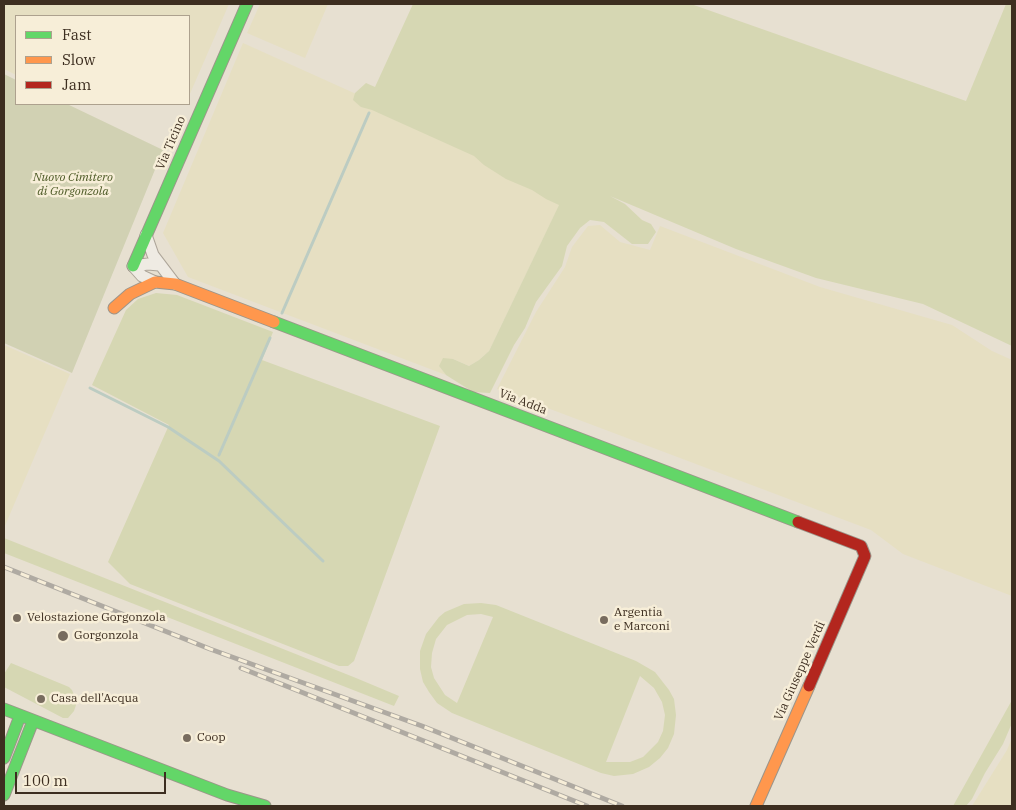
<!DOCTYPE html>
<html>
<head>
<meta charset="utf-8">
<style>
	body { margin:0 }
	#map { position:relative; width:1016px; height:810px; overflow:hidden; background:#e7e0d1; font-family:"IBM Plex Serif",serif }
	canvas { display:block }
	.frame { position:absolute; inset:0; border:5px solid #3d2e20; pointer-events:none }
	.legend { position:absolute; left:15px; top:15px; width:175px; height:90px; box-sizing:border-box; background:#f7eed8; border:1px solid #ada18e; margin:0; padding:6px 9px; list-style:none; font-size:15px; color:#3d2e20 }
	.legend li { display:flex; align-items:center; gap:10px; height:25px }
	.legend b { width:25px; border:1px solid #ada18e }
	.scale { position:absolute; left:15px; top:772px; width:151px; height:22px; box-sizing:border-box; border:2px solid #3d2e20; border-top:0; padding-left:6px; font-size:15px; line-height:18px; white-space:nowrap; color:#3d2e20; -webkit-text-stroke:4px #f7eed8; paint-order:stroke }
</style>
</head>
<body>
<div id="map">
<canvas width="1016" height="810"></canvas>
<div class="frame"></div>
<ul class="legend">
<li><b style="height:6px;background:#63d668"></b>Fast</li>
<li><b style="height:6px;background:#ff974d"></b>Slow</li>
<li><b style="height:6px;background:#b3261e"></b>Jam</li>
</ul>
<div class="scale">100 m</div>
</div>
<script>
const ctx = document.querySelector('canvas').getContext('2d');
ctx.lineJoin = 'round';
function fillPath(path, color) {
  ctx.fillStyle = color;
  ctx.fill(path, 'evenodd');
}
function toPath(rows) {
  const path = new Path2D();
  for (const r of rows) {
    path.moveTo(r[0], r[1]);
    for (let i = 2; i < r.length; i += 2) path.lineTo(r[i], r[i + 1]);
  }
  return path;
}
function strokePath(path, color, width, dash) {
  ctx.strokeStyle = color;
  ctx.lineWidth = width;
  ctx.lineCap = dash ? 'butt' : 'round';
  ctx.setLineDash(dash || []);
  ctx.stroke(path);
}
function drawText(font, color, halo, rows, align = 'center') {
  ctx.font = font + ' "IBM Plex Serif",serif';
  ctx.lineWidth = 5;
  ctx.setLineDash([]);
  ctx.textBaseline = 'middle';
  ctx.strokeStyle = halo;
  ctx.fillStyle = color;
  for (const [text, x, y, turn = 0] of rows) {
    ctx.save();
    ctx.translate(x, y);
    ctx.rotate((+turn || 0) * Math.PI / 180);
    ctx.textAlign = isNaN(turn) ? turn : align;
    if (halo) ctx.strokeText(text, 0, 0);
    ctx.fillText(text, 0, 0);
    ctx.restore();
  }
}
const farmland = toPath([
	[4,4,229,4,189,96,189,16,16,16,16,75,4,69],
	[260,4,328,4,305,58,247,33],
	[243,43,567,189,489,351,479,360,469,366,453,359,439,366,446,375,188,277,163,233],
	[600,225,620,242,650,250,660,226,820,287,952,325,992,351,1012,360,1012,596,903,554,871,530,497,389,536,312,565,267,572,247,588,226],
	[4,345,70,374,4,528],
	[1012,738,1012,806,972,806,1007,750]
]);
const green = toPath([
	[413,4,691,4,966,101,1006,4,1012,4,1012,346,923,304,816,278,736,249,610,196,625,204,642,220,651,224,656,232,648,244,632,244,604,222,590,220,580,228,567,246,562,266,536,302,525,328,514,345,490,393,473,392,446,375,439,366,443,358,453,359,469,366,479,360,489,351,559,205,546,199,532,190,506,179,484,165,474,156,372,110,361,107,353,100,355,93,366,83,375,87],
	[156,293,177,295,273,332,262,360,440,426,354,661,348,666,339,666,130,584,108,562,169,425,92,385,126,310,138,299],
	[4,538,356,678,399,696,394,706,4,553],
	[481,603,496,605,636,661,655,672,669,690,674,699,676,715,674,734,668,748,660,758,649,767,633,774,614,776,601,773,452,713,437,703,429,692,423,682,420,669,420,651,426,634,439,617,445,612,464,604],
	[481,614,493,617,457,703,445,695,434,678,431,667,432,653,436,639,447,625,467,615],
	[640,676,654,688,662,702,665,715,663,731,658,742,643,757,630,762,606,762],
	[11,663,69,687,72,690,77,702,74,711,68,718,63,718,4,687,4,674],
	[1012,700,1012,723,1003,744,985,773,972,799,966,806,953,806]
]);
const cemetery = toPath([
	[4,74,16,80,16,104,67,104,163,150,72,373,4,343]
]);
const stream = toPath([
	[282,313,369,113],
	[90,388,168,427,219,461,323,561],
	[219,455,270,338]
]);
const street = toPath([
	[146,235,153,255,175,284],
	[155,282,142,276,133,266,148,264,159,265]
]);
const fast = toPath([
	[133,266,247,4],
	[274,322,798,522],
	[4,709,227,795,265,806],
	[4,758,20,716],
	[4,795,33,721]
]);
const slow = toPath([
	[114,308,130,294,155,282,175,284,274,322],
	[756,806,809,686]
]);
const jam = toPath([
	[798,522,861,546,865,556,809,686]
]);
const rail = toPath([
	[4,567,210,649,422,726,622,806],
	[241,668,587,806]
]);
const markers = [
	[17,618,5,"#786c5e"],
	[604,620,5,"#786c5e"],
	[63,636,6,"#786c5e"],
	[41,699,5,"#786c5e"],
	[187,738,5,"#786c5e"]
];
const streetNames = [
	["Via Ticino",171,143,-67],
	["Via Adda",523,402,21],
	["Via Giuseppe Verdi",800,671,-66]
];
const parkNames = [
	["Nuovo Cimitero",73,178],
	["di Gorgonzola",73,192]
];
const poiNames = [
	["Argentia",614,613],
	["e Marconi",614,627],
	["Velostazione Gorgonzola",27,618],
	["Gorgonzola",74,636],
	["Casa dell'Acqua",51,699],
	["Coop",197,738]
];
fillPath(farmland, '#e6dfc2');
fillPath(green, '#d6d7b3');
fillPath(cemetery, '#d1d1b3');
strokePath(stream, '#bcccc2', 3);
strokePath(street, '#ada599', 13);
strokePath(fast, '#9c958a', 13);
strokePath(slow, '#9c958a', 13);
strokePath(jam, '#9c958a', 13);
strokePath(street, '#efebe3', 11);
strokePath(fast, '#63d668', 11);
strokePath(slow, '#ff974d', 11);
strokePath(jam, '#b3261e', 11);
strokePath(rail, '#afaaa2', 5);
strokePath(rail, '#f7eed8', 3, [9]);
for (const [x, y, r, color] of markers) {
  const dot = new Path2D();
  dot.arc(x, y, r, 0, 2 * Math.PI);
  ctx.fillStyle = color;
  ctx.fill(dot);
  strokePath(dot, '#f7eed8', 2);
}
drawText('12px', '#3d2e20', '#f7eed8', streetNames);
drawText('italic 12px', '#4d5a26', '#f7eed8', parkNames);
drawText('12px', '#3d2e20', '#f7eed8', poiNames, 'left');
</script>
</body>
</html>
